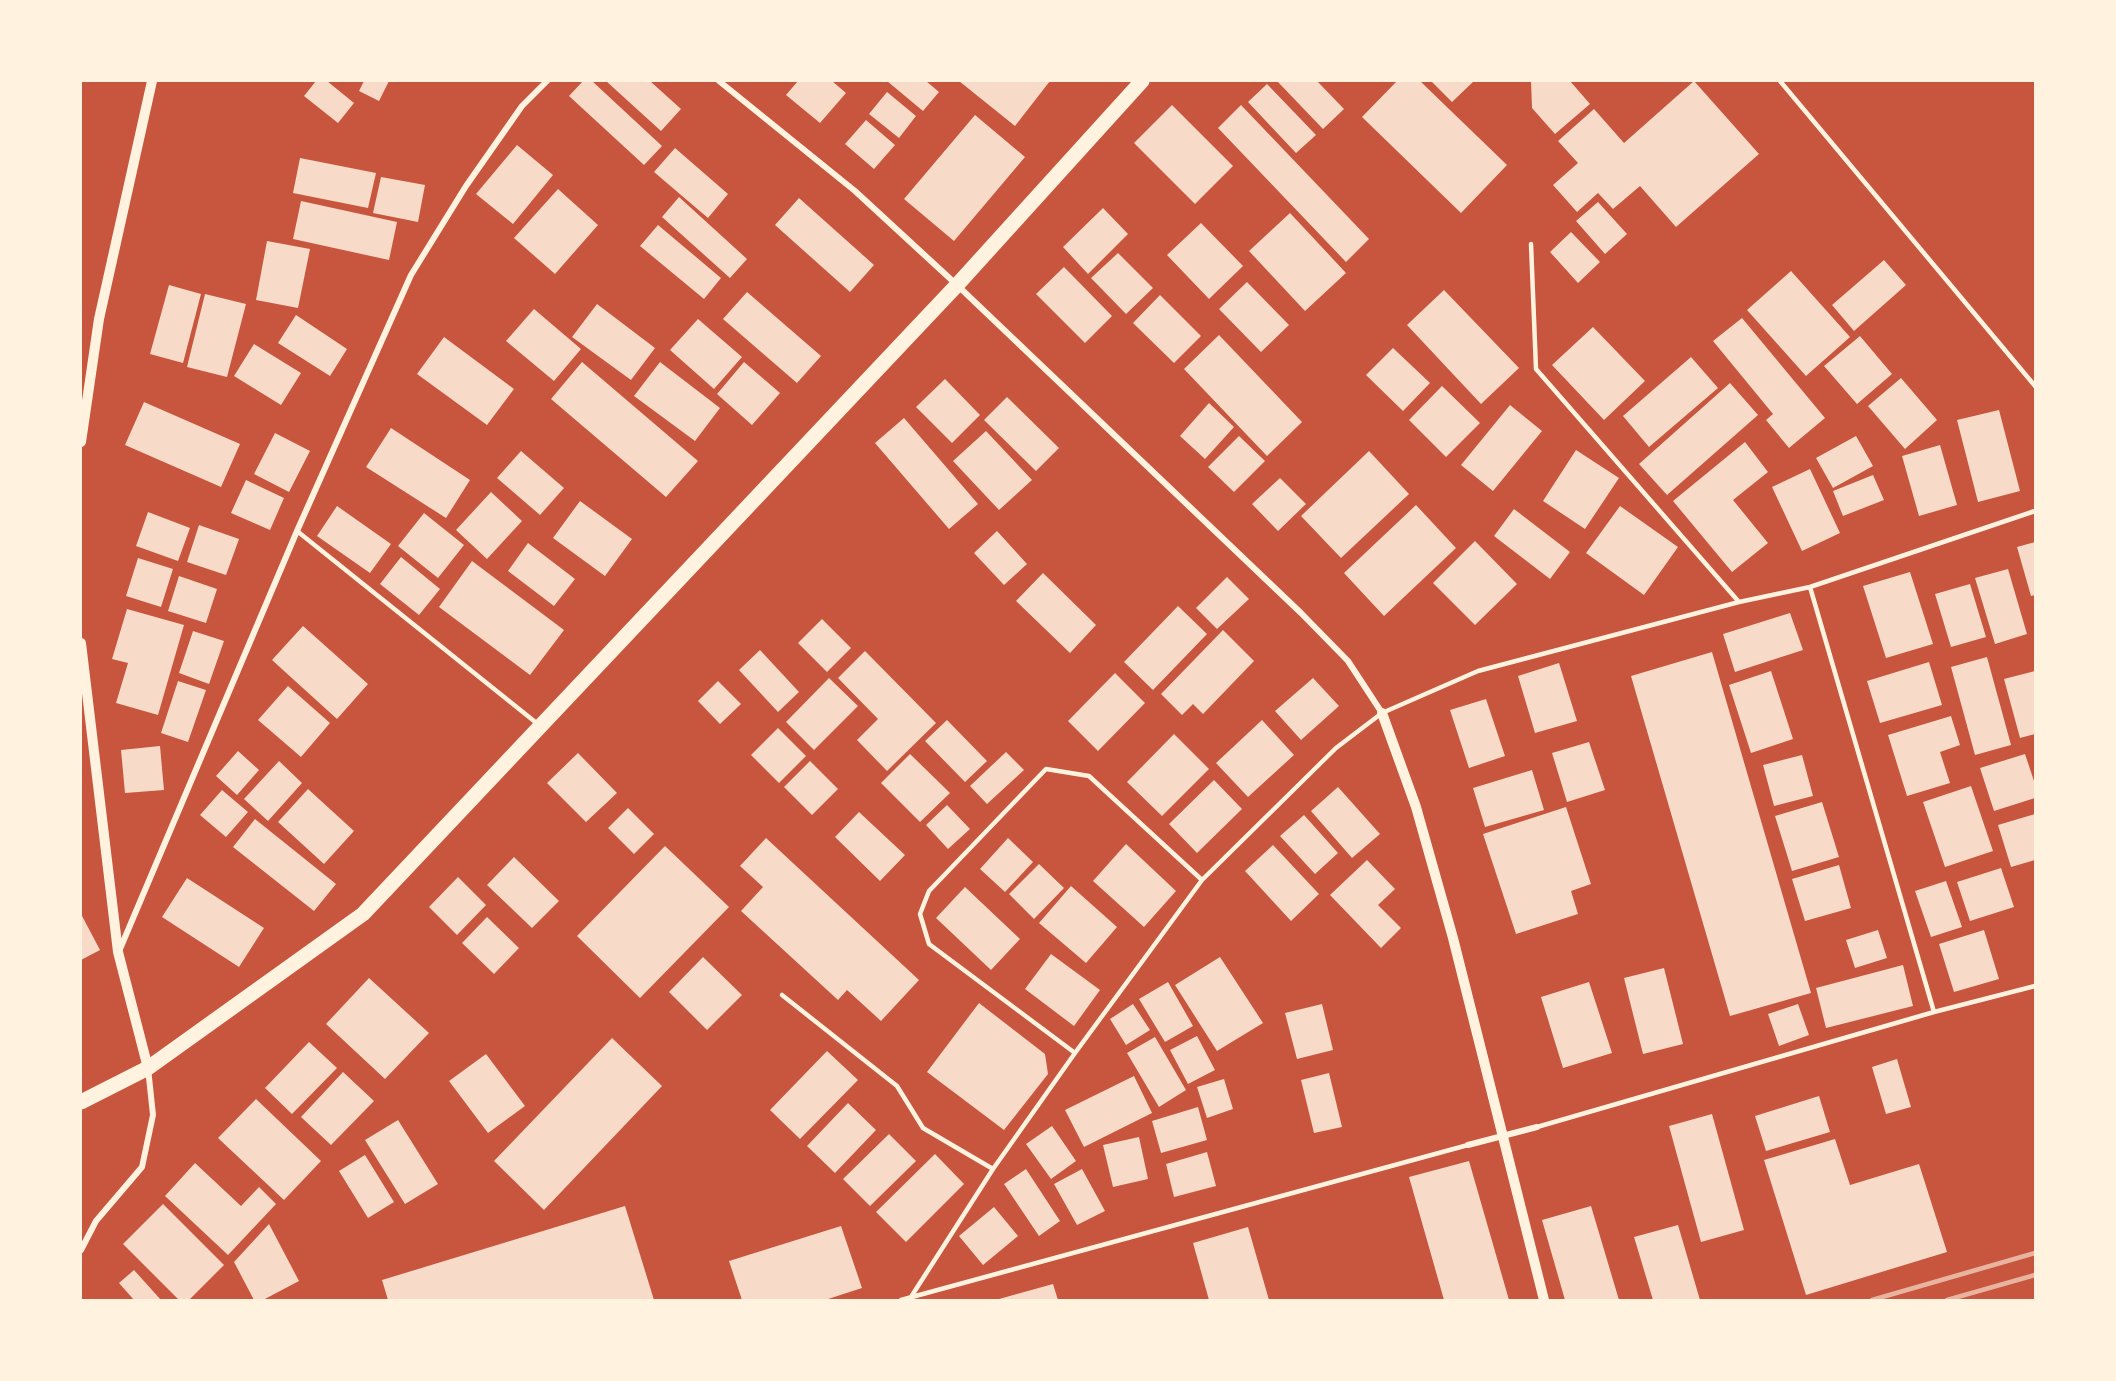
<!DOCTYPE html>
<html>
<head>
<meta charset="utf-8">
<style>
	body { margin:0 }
	#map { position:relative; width:2116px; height:1381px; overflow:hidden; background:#c8553d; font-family:"Public Sans",sans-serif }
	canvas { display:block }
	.frame { position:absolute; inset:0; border:82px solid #fff3e0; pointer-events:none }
</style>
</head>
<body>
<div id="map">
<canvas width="2116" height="1381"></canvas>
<div class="frame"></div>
</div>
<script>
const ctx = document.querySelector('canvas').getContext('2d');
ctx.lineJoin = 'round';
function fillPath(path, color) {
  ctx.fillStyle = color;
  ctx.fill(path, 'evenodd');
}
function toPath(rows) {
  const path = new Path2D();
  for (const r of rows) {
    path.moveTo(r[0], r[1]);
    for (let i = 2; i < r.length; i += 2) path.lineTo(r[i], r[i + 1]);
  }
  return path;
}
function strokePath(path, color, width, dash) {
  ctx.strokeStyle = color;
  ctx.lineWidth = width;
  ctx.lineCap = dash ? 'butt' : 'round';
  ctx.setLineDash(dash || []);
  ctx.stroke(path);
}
const building = toPath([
	[316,81,327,81,354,103,338,123,304,96],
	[364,81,389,81,379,101,359,91],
	[583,81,592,81,662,146,644,165,569,96],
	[606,81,650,81,681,109,661,131],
	[798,81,832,81,846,93,820,123,786,95],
	[887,81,926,81,939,92,923,111],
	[959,81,1050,81,1015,126],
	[1277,81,1317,81,1344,109,1323,129],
	[1397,81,1420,81,1507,165,1461,213,1362,117],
	[1431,81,1474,81,1452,102],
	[1531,81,1570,81,1590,104,1555,134,1532,108],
	[1694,81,1759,154,1676,227,1640,186,1613,209,1598,193,1577,212,1553,185,1578,163,1558,141,1594,109,1624,143],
	[1267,84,1316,135,1296,153,1248,102],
	[887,92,916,116,899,138,869,114],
	[1172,105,1233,166,1195,204,1134,143],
	[1241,105,1369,239,1346,262,1218,128],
	[975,115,1025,157,954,241,904,199],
	[866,120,895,145,874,169,845,144],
	[517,145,553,175,513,224,476,194],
	[675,148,728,194,708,218,654,172],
	[300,158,376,173,368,208,293,193],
	[381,177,425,185,418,222,373,213],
	[558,189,598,225,555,274,514,238],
	[679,197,747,259,730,278,662,217],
	[799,198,874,265,850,292,775,225],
	[301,201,397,222,389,260,293,239],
	[1598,202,1627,234,1605,254,1576,221],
	[1103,208,1128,234,1088,274,1063,247],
	[1290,213,1346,273,1305,311,1249,251],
	[1201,223,1243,266,1209,299,1167,255],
	[658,225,721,278,704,299,640,246],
	[1571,232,1600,262,1578,283,1550,252],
	[267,241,310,249,298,308,256,300],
	[1118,253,1153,288,1126,314,1091,278],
	[1884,260,1906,285,1854,331,1832,305],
	[1064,267,1112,316,1085,343,1036,294],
	[1791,271,1850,337,1806,376,1747,310],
	[1247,282,1289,325,1261,352,1219,309],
	[169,285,201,294,183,363,150,354],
	[1444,290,1519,368,1481,404,1407,325],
	[747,292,821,356,797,383,723,319],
	[205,294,246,304,227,377,187,367],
	[1160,295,1201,336,1174,363,1133,323],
	[597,304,655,348,631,380,572,337],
	[534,309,581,349,554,381,506,341],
	[296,315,347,349,330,376,278,343],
	[1742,318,1825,418,1789,448,1766,420,1773,414,1713,341],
	[698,319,742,357,714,389,670,350],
	[1593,327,1645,381,1604,420,1552,365],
	[1219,335,1302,422,1267,456,1184,369],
	[1860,336,1892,374,1857,404,1824,366],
	[444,337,514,389,487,425,417,374],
	[254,344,301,373,281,405,234,376],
	[1393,348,1430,383,1403,411,1366,375],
	[1691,357,1718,388,1649,447,1623,416],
	[582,362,698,461,666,497,551,399],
	[660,362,720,408,695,441,634,396],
	[744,362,780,393,752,425,717,394],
	[1901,378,1937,420,1905,449,1868,406],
	[945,379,980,415,952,443,916,407],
	[1730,383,1758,415,1667,495,1639,464],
	[1442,386,1480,423,1446,457,1409,420],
	[1007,397,1059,448,1036,471,984,420],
	[144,402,240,444,221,487,125,445],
	[1209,403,1234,427,1205,459,1180,436],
	[1510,405,1542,431,1493,491,1461,465],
	[1999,410,2020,491,1978,502,1957,420],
	[904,418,978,504,949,529,875,443],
	[391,428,470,480,446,518,366,467],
	[986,431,1032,480,999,510,953,461],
	[275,433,310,451,289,492,254,474],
	[1239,436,1265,461,1234,492,1208,467],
	[1856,436,1873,466,1833,488,1816,458],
	[1745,442,1768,472,1733,500,1768,543,1732,572,1673,501],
	[1940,445,1957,505,1919,516,1902,456],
	[1576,450,1619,478,1585,529,1543,501],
	[521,451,564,488,540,515,497,478],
	[1369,451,1409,494,1341,558,1301,516],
	[1810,469,1840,533,1802,551,1772,487],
	[1873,475,1884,500,1843,516,1833,491],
	[1280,478,1306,504,1278,531,1252,504],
	[246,480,284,498,270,530,231,513],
	[491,492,522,521,487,559,456,530],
	[580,501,632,539,605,576,553,538],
	[1416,505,1456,548,1384,616,1344,573],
	[337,506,391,544,370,573,317,536],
	[1620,506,1678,547,1644,595,1586,553],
	[1514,509,1570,552,1550,579,1494,536],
	[148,512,190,528,178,561,136,546],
	[424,513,464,545,438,578,398,546],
	[199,525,239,539,226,575,187,562],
	[997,531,1027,564,1004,585,974,553],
	[1475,541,1517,584,1475,625,1433,583],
	[2035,542,2035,595,2031,596,2017,547],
	[528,543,575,579,554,606,508,571],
	[401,557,440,589,419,615,380,584],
	[138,558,173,569,161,607,126,596],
	[472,561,564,630,530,675,439,607],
	[2008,569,2027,634,1995,644,1975,578],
	[1910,572,1933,644,1886,658,1863,586],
	[1043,573,1096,625,1070,653,1016,601],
	[179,576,217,589,206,623,168,611],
	[1227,577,1249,599,1217,629,1196,608],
	[1970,584,1986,637,1951,647,1935,594],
	[1178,606,1207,634,1153,690,1124,662],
	[127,609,184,625,158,715,116,703,128,663,112,659],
	[1790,613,1803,650,1735,672,1723,634],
	[822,619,851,648,827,672,798,643],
	[303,626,368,684,337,719,272,660],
	[1223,630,1254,661,1203,714,1193,704,1182,715,1161,694],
	[193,631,224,641,209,684,179,673],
	[760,650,799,692,778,712,739,670],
	[865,651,936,723,887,771,857,740,878,719,838,678],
	[1712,652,1811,993,1730,1016,1631,676],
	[1987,657,2011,745,1975,755,1951,667],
	[1929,662,1942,705,1880,723,1867,681],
	[1559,663,1577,721,1535,733,1518,676],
	[1771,671,1793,739,1751,753,1729,685],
	[2035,671,2035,734,2020,738,2004,679],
	[1115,673,1145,703,1098,751,1068,721],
	[829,678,858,706,814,750,786,722],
	[1313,678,1339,706,1301,740,1275,711],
	[178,681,206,690,188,742,161,733],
	[718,681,741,704,720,724,698,701],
	[288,686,330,723,301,757,258,720],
	[1486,699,1505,756,1469,768,1450,710],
	[1951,716,1960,745,1940,752,1950,783,1907,796,1888,735],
	[947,720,987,761,965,782,925,741],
	[1262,720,1294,755,1248,797,1216,763],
	[778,728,806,756,779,783,751,755],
	[1174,734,1209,769,1162,816,1127,782],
	[1589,742,1605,790,1567,802,1552,753],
	[160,746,164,790,125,793,121,750],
	[238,751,259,770,237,795,216,776],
	[1006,752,1024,770,987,804,970,786],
	[578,753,617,793,586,822,547,783],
	[910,754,950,793,920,822,881,783],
	[2025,754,2035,784,2035,798,1994,811,1980,768],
	[1802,755,1813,796,1774,806,1763,765],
	[279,761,302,783,268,821,244,799],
	[810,761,838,789,812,815,784,787],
	[1532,770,1544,810,1485,827,1473,788],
	[1214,780,1242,809,1197,853,1169,824],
	[1971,786,1993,851,1945,867,1923,802],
	[1338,787,1380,834,1352,858,1311,811],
	[308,789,354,831,324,864,278,822],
	[222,790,248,812,226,837,200,815],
	[1822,802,1839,857,1792,871,1775,816],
	[947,805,970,829,948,849,926,825],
	[1566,807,1591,884,1571,891,1578,914,1516,934,1483,834],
	[628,808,654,834,634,854,608,828],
	[859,812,905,855,880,881,835,837],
	[2035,814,2035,860,2011,867,1998,825],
	[1304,815,1338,853,1315,874,1280,836],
	[255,819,336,884,314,911,233,847],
	[766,838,919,980,881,1021,847,990,838,1000,741,911,763,887,740,866],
	[1008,838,1033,862,1005,892,980,869],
	[1126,844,1176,891,1144,927,1093,881],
	[1273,845,1319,894,1291,921,1245,871],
	[665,846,729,907,640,998,577,936],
	[514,857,559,901,532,928,487,885],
	[1367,860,1395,889,1378,905,1401,928,1381,948,1330,895],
	[1039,864,1064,888,1034,919,1009,894],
	[1839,865,1851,908,1805,921,1792,879],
	[2001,868,2014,907,1970,921,1957,882],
	[458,877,486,905,457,935,429,907],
	[187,878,264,928,239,967,162,917],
	[1946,881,1962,927,1931,937,1915,891],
	[1071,886,1117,927,1086,963,1039,923],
	[965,887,1020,939,991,970,936,918],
	[81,914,100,950,81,960],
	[487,917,519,948,494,974,462,943],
	[1878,930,1887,958,1855,968,1846,940],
	[1984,930,1999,979,1954,992,1939,944],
	[1051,954,1100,990,1074,1026,1025,989],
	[703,957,742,995,707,1030,669,992],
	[1220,957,1263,1023,1217,1051,1175,985],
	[1903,965,1913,1006,1826,1028,1816,988],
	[1664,968,1683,1044,1643,1054,1624,978],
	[369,978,429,1033,385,1079,326,1024],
	[1168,982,1193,1026,1165,1042,1139,999],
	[1589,982,1612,1053,1563,1068,1541,997],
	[979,1003,1045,1054,1048,1074,1004,1130,927,1072],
	[1133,1004,1150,1030,1126,1045,1110,1019],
	[1322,1004,1333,1050,1297,1059,1285,1013],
	[1798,1004,1809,1035,1779,1046,1768,1014],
	[1197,1036,1215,1070,1188,1084,1170,1050],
	[1155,1037,1186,1090,1159,1107,1127,1053],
	[612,1038,662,1086,544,1210,494,1161],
	[309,1042,337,1068,292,1114,265,1088],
	[827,1051,858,1080,800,1139,770,1110],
	[486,1054,525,1106,488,1133,449,1081],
	[1897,1059,1911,1107,1886,1114,1872,1067],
	[343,1072,374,1101,331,1145,301,1117],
	[1329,1073,1342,1127,1314,1133,1301,1080],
	[1134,1076,1152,1113,1084,1147,1065,1110],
	[1224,1079,1233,1109,1207,1118,1197,1087],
	[1819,1096,1830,1132,1766,1151,1755,1116],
	[256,1099,321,1161,284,1200,218,1138],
	[848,1103,876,1130,835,1173,807,1146],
	[1198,1107,1207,1140,1161,1153,1152,1121],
	[1712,1114,1744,1230,1701,1242,1669,1126],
	[398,1120,438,1184,405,1204,365,1140],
	[1052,1126,1076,1161,1051,1179,1026,1144],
	[889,1134,916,1161,870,1206,843,1179],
	[1139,1137,1148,1179,1113,1187,1103,1145],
	[1835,1139,1850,1185,1919,1164,1947,1252,1806,1295,1764,1160],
	[1207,1152,1216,1186,1174,1197,1166,1164],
	[935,1154,964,1184,906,1242,876,1212],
	[365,1155,394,1202,368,1218,339,1171],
	[1469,1161,1509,1300,1444,1300,1409,1177],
	[195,1163,241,1206,259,1187,276,1204,228,1255,165,1196],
	[1026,1169,1060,1221,1039,1236,1004,1184],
	[1082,1169,1105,1211,1077,1225,1054,1184],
	[163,1204,224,1265,189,1300,179,1300,123,1244],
	[625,1206,654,1300,388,1300,382,1280],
	[1591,1206,1619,1300,1565,1300,1542,1220],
	[994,1207,1018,1236,983,1265,959,1236],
	[269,1224,299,1281,263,1300,254,1300,234,1262],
	[1678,1225,1700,1300,1653,1300,1634,1237],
	[841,1226,862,1288,825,1300,742,1300,729,1261],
	[1248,1227,1269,1300,1209,1300,1193,1243],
	[134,1270,161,1300,134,1300,119,1283],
	[1053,1284,1058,1300,999,1300,999,1299]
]);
const service = toPath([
	[1780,81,2035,386],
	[1531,244,1536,369,1739,602],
	[297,531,539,725],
	[1810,587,1934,1012],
	[782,995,897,1086,923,1128,993,1169],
	[1075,1053,929,944,920,914,929,891,1046,769,1089,776,1202,880],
	[1537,1127,1934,1012,2035,986],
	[911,1297,993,1169,1075,1053,1202,880,1336,748,1382,713,1478,671,1739,602,1810,587,2035,511],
	[901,1300,1468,1145]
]);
const minor = toPath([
	[719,81,855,191,957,285,1301,613,1348,661,1382,713],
	[120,949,297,531,411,275,466,186,522,106,547,81],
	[1468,1145,1537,1127],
	[81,1250,96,1221,142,1167,153,1115,148,1068]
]);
const tertiary = toPath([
	[81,442,99,319,152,81],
	[81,643,118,952,148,1068],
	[1382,713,1416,807,1453,938,1544,1300]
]);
const primary = toPath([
	[81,1102,148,1068,363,914,957,285,1142,81]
]);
const rail = toPath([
	[1872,1300,2035,1253],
	[1947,1300,2035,1275]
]);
fillPath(building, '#f7dbc8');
strokePath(service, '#fff3e0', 4.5);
strokePath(minor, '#fff3e0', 6);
strokePath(tertiary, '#fff3e0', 10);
strokePath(primary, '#fff3e0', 15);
strokePath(rail, '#e9b49f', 4.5);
</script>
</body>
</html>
